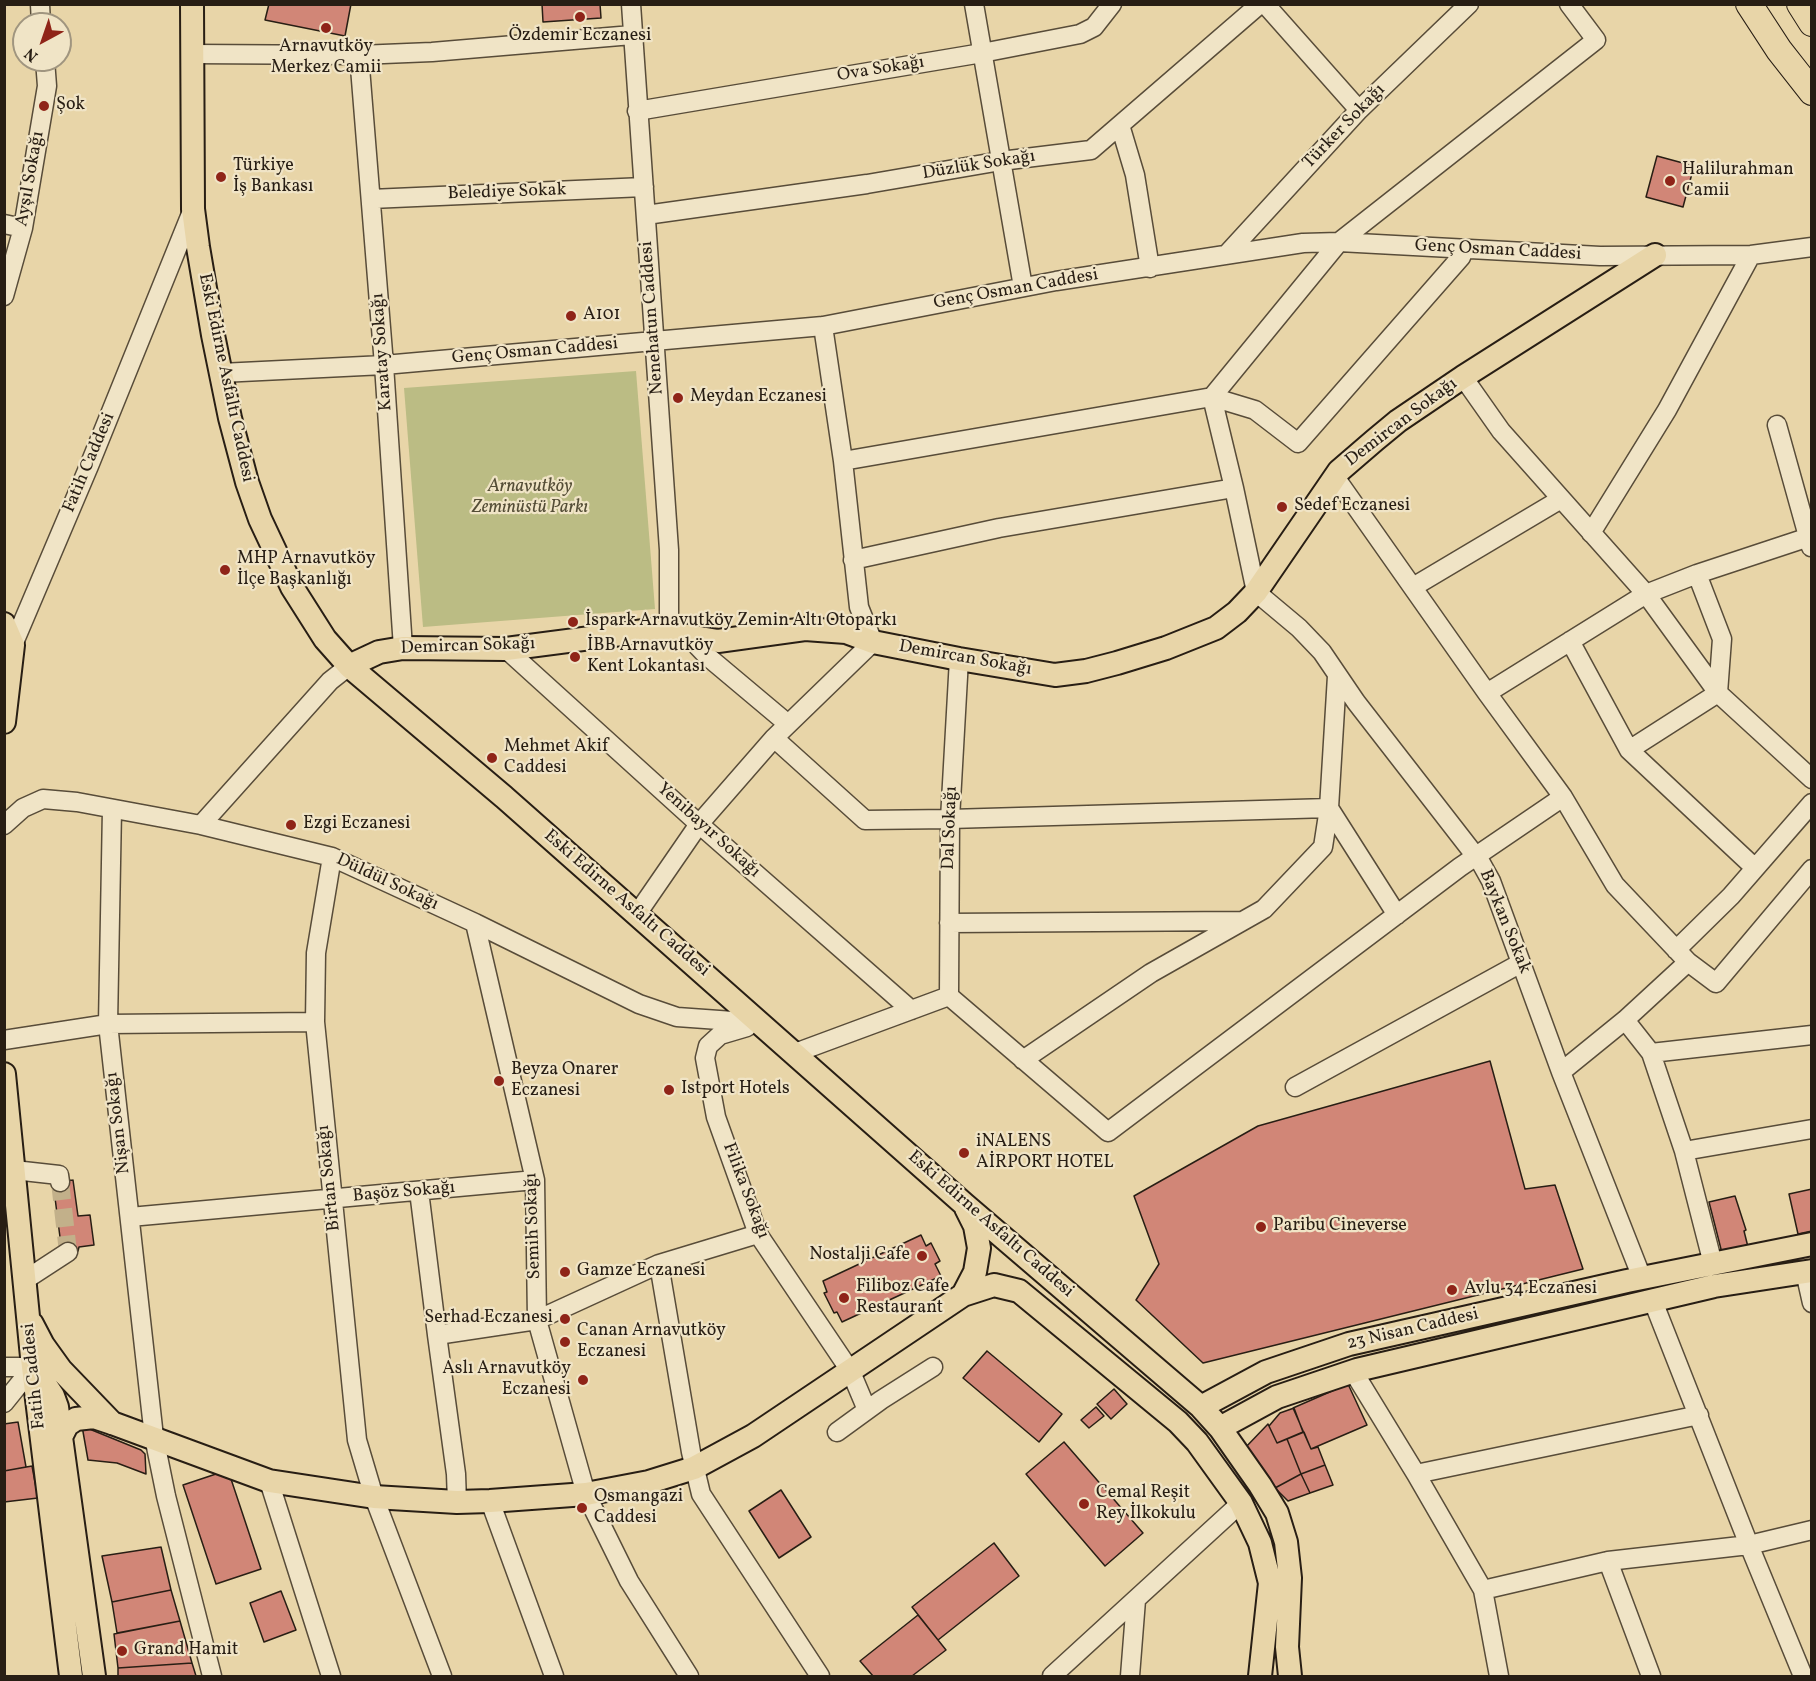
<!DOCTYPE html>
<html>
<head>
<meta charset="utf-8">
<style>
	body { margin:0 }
	#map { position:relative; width:1816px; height:1681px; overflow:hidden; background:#e8d5a8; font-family:Vollkorn,serif }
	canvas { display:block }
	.frame { position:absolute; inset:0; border:6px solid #281e14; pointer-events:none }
	.north { position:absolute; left:12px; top:12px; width:60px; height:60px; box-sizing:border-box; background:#f0e4c6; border:2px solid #a0957f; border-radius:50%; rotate:220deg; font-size:16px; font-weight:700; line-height:24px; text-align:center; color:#281e14 }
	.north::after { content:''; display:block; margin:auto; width:21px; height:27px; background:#8f2418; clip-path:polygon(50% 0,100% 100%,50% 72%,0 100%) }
</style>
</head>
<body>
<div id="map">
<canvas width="1816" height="1681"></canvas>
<div class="frame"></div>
<div class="north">N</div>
</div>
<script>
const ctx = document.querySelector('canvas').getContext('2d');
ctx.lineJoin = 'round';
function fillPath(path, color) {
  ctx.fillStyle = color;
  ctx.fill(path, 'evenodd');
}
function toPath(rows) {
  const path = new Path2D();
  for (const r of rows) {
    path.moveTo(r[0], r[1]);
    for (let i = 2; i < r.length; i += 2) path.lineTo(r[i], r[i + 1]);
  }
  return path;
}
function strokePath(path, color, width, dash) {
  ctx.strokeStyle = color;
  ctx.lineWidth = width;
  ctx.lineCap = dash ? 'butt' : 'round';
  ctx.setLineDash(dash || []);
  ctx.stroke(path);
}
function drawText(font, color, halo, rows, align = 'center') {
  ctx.font = font + ' Vollkorn,serif';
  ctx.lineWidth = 4.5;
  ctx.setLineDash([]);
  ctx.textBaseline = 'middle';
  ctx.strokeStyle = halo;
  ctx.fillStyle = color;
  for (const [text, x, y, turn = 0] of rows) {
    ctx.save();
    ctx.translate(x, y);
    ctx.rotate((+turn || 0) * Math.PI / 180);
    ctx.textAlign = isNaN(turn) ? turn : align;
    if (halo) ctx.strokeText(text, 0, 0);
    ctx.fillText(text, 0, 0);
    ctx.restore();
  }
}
const green = toPath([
	[636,371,655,609,423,627,404,388]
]);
const building = toPath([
	[269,4,351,4,345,36,265,20,269,4],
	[542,4,600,4,601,18,543,22,542,4],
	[1657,156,1694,166,1683,207,1646,197,1657,156],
	[1490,1061,1525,1189,1555,1185,1583,1269,1203,1363,1136,1300,1159,1264,1134,1196,1258,1126,1490,1061],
	[73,1180,78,1216,90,1215,94,1245,79,1247,78,1251,62,1253,53,1182,73,1180],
	[1812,1189,1812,1231,1798,1234,1789,1194,1812,1189],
	[1735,1196,1746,1230,1744,1231,1748,1247,1722,1253,1709,1202,1735,1196],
	[921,1235,926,1246,931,1243,940,1261,935,1264,941,1276,842,1322,837,1312,834,1313,824,1293,827,1292,823,1281,921,1235],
	[987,1351,1062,1414,1039,1442,963,1378,987,1351],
	[1348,1384,1367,1425,1311,1449,1293,1408,1348,1384],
	[1114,1389,1127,1404,1111,1419,1097,1404,1114,1389],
	[1096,1407,1104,1416,1089,1428,1081,1420,1096,1407],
	[1294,1408,1303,1432,1277,1443,1269,1426,1280,1413,1294,1408],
	[18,1422,26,1467,4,1471,4,1424,18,1422],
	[1268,1424,1277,1443,1287,1439,1301,1474,1275,1488,1244,1449,1268,1424],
	[82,1426,141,1450,145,1454,146,1474,117,1463,88,1460,82,1426],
	[1304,1432,1311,1449,1318,1447,1325,1465,1301,1474,1287,1439,1304,1432],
	[1064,1442,1143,1533,1105,1566,1026,1474,1064,1442],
	[1325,1465,1333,1485,1310,1493,1301,1474,1325,1465],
	[32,1466,38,1498,4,1502,4,1471,32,1466],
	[228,1470,261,1569,216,1584,183,1485,228,1470],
	[1301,1474,1310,1493,1288,1501,1275,1488,1301,1474],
	[781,1490,811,1537,779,1558,749,1511,781,1490],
	[994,1543,1019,1576,938,1640,912,1607,994,1543],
	[161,1547,171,1590,112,1602,102,1556,161,1547],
	[171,1590,180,1621,117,1633,112,1602,171,1590],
	[281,1591,296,1630,264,1642,250,1603,281,1591],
	[918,1615,946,1650,912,1676,873,1676,860,1661,918,1615],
	[180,1621,192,1663,118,1668,114,1634,180,1621],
	[192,1663,196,1676,118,1676,118,1668,192,1663]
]);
const minorTunnel = toPath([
	[60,1182,68,1252]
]);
const minor = toPath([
	[40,4,41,24],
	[631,4,669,550,669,632],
	[974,4,1023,287],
	[1265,4,1359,110],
	[1569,4,1596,40,1339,242,1212,397,1234,488,1256,592,1299,628,1322,652,1356,702,1481,863,1491,881,1561,1072,1642,1278],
	[192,54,359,55,432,52,632,35],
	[359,55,384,365,403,648],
	[637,111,982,53,1080,34,1094,27,1112,4],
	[1120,125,1135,175,1150,268],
	[371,199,644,187],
	[646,215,867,184,1001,161,1091,150,1260,4],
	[4,224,23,228],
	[1226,255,1359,110,1469,4],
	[4,296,23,228,47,86,45,60],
	[221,373,384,365,823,326,1056,281,1303,243,1339,242,1600,256,1751,255,1812,247],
	[1463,377,1501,431,1646,594,1718,693,1812,779],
	[1777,425,1811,547],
	[843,461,1212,397,1255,410,1298,443,1461,257,1464,249],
	[1335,477,1487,693,1563,797,1615,885,1688,962,1716,983,1812,869],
	[1591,533,1667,410,1751,255],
	[853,560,999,528,1234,488],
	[1413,587,1561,499],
	[688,636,707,656,788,724],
	[1570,641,1629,750,1755,868],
	[13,645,89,466,193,209],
	[506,649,699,824,911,1010],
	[1487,693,1646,594,1697,574,1812,536],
	[774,738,865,820,950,819,1329,808,1397,915],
	[1629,750,1718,693,1722,639,1697,574],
	[112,809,108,1024,154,1437,166,1496,212,1676],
	[4,825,23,808,43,799,77,802,201,825,332,857,475,923,639,1004,677,1017,761,1023],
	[201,825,330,681,349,666],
	[332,857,316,953,315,1022,357,1440,374,1497,442,1676],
	[637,914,699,824,774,738,873,642,859,607,843,461,823,326],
	[475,923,535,1180,537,1320,586,1494,629,1581,689,1676],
	[949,923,1241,921],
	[1676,950,1731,896,1812,803],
	[949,996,950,819,959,659],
	[1625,1020,1651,1053,1684,1151,1713,1264],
	[747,1027,720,1035,708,1046,705,1058,716,1117,758,1234,851,1372,867,1410],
	[4,1040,108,1024,315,1022],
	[795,1053,949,996,1108,1132,1460,867,1563,797],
	[1651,1053,1812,1035],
	[1023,1060,1151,973,1264,909,1323,847,1329,808,1337,676],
	[1561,1072,1625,1020,1688,962],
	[1295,1087,1521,963],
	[1684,1151,1812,1129],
	[14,1170,59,1175,60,1182],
	[419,1191,437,1335],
	[130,1217,535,1180],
	[659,1264,691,1452,701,1494,820,1676],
	[1805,1272,1812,1303],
	[25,1280,68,1252],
	[1653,1301,1749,1545,1803,1676],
	[4,1367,33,1367],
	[1353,1371,1416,1474,1483,1590,1499,1676],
	[4,1403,33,1367],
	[837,1432,881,1400,933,1367],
	[1416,1474,1699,1415],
	[269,1481,331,1676],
	[490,1501,554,1676],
	[457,1502,456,1474,437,1335,537,1320,659,1264,758,1234],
	[1608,1561,1651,1676],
	[1483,1590,1608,1561,1749,1545,1812,1530],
	[1052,1676,1241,1503],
	[1130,1676,1136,1600]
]);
const major = toPath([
	[192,4,193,209,198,247,213,335,230,418,247,482,260,519,292,587,325,639,349,666,504,797,964,1204,1201,1407,1220,1428,1260,1485,1277,1513,1286,1542,1290,1578,1287,1647,1290,1676],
	[4,624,13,645,4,722],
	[349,666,379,652,403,648,506,649,652,630,718,641,805,629,846,632,873,642,959,659,1055,675,1086,671,1117,663,1166,648,1216,628,1237,612,1256,592,1339,471,1375,440,1398,421,1463,377,1655,255],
	[4,1074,33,1367,71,1676],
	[963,1295,994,1285,1019,1291,1178,1422,1197,1442,1241,1503,1260,1543,1270,1583,1260,1676],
	[32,1324,43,1345,61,1370,112,1423],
	[36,1371,53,1396,57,1407,61,1437],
	[1201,1407,1266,1372,1349,1344,1627,1281,1812,1244],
	[1220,1428,1277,1397,1357,1370,1714,1286,1812,1271],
	[94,1676,61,1437,67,1425,76,1419,94,1417,112,1423,269,1481,374,1497,457,1502,490,1501,586,1494,649,1482,694,1468,753,1436,963,1295,975,1272,979,1248,975,1226,966,1208]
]);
const highway = toPath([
	[1749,4,1779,50,1812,92],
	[1800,4,1812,23]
]);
const markers = [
	[580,17,6,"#8f2418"],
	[326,28,6,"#8f2418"],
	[44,106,6,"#8f2418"],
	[221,177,6,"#8f2418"],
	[1670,181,6,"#8f2418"],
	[571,316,6,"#8f2418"],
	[678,398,6,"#8f2418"],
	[1282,507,6,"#8f2418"],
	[225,570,6,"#8f2418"],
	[573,622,6,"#8f2418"],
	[575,657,6,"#8f2418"],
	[492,758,6,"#8f2418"],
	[291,825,6,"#8f2418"],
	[499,1081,6,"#8f2418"],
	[669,1090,6,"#8f2418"],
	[964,1153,6,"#8f2418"],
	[1261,1227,6,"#8f2418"],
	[922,1256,6,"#8f2418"],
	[565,1272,6,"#8f2418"],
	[1452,1290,6,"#8f2418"],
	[844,1298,6,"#8f2418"],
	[565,1319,6,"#8f2418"],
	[565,1342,6,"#8f2418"],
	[583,1380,6,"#8f2418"],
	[1084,1504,6,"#8f2418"],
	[582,1508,6,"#8f2418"],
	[122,1651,6,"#8f2418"]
];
const poiNames = [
	["Özdemir Eczanesi",580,37,"center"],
	["Arnavutköy",326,48,"center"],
	["Merkez Camii",326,69,"center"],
	["Şok",56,106],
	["Türkiye",233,167],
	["İş Bankası",233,188],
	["Halilurahman",1682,171],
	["Camii",1682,192],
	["A101",583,316],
	["Meydan Eczanesi",690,398],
	["Sedef Eczanesi",1294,507],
	["MHP Arnavutköy",237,560],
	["İlçe Başkanlığı",237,581],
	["İspark Arnavutköy Zemin Altı Otoparkı",585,622],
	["İBB Arnavutköy",587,647],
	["Kent Lokantası",587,668],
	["Mehmet Akif",504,748],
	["Caddesi",504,769],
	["Ezgi Eczanesi",303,825],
	["Beyza Onarer",511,1071],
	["Eczanesi",511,1092],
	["Istport Hotels",681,1090],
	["iNALENS",976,1143],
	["AİRPORT HOTEL",976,1164],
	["Paribu Cineverse",1273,1227],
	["Nostalji Cafe",910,1256,"right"],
	["Gamze Eczanesi",577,1272],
	["Filiboz Cafe",856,1288],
	["Restaurant",856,1309],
	["Avlu 34 Eczanesi",1464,1290],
	["Serhad Eczanesi",553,1319,"right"],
	["Canan Arnavutköy",577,1332],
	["Eczanesi",577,1353],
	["Aslı Arnavutköy",571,1370,"right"],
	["Eczanesi",571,1391,"right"],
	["Cemal Reşit",1096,1494],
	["Rey İlkokulu",1096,1515],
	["Osmangazi",594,1498],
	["Caddesi",594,1519],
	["Grand Hamit",134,1651]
];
const streetNames = [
	["Ova Sokağı",881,70,-9],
	["Türker Sokağı",1345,127,-46],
	["Düzlük Sokağı",979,166,-9],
	["Ayşıl Sokağı",31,179,-80],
	["Belediye Sokak",507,193,-2],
	["Genç Osman Caddesi",1498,251,3],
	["Genç Osman Caddesi",1016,290,-10],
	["Nenehatun Caddesi",653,318,-94],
	["Karatay Sokağı",383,352,-94],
	["Genç Osman Caddesi",535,352,-5],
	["Eski Edirne Asfaltı Caddesi",225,378,78],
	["Demircan Sokağı",1402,423,-37],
	["Fatih Caddesi",90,463,-67],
	["Demircan Sokağı",468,647,-2],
	["Demircan Sokağı",965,659,10],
	["Dal Sokağı",951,828,-88],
	["Yenibayır Sokağı",708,831,42],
	["Düldül Sokağı",387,883,25],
	["Eski Edirne Asfaltı Caddesi",626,904,41],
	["Baykan Sokak",1504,922,68],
	["Nişan Sokağı",119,1123,-97],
	["Birtan Sokağı",330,1178,-96],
	["Filika Sokağı",745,1191,69],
	["Başöz Sokağı",404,1193,-5],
	["Eski Edirne Asfaltı Caddesi",990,1225,41],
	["Semih Sokağı",534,1226,-92],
	["23 Nisan Caddesi",1413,1330,-13],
	["Fatih Caddesi",35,1376,-96]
];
const parkNames = [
	["Arnavutköy",530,488],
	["Zeminüstü Parkı",530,509]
];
fillPath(green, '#bbbc84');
fillPath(building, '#d18677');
strokePath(building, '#281e14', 1.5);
strokePath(minorTunnel, '#c2b08a', 18, [18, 9]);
strokePath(minor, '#584c39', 21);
strokePath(major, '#281e14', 26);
strokePath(highway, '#281e14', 28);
strokePath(minor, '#f0e4c6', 18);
strokePath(major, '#e8d5a8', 22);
strokePath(highway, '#e8d5a8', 26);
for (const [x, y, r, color] of markers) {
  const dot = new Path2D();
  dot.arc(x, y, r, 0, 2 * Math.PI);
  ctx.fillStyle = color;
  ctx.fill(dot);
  strokePath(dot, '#f0e4c6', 2);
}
drawText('18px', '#281e14', '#f0e4c6', poiNames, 'left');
drawText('18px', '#281e14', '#f0e4c6', streetNames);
drawText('italic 18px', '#544d36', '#f0e4c6', parkNames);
</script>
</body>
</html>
